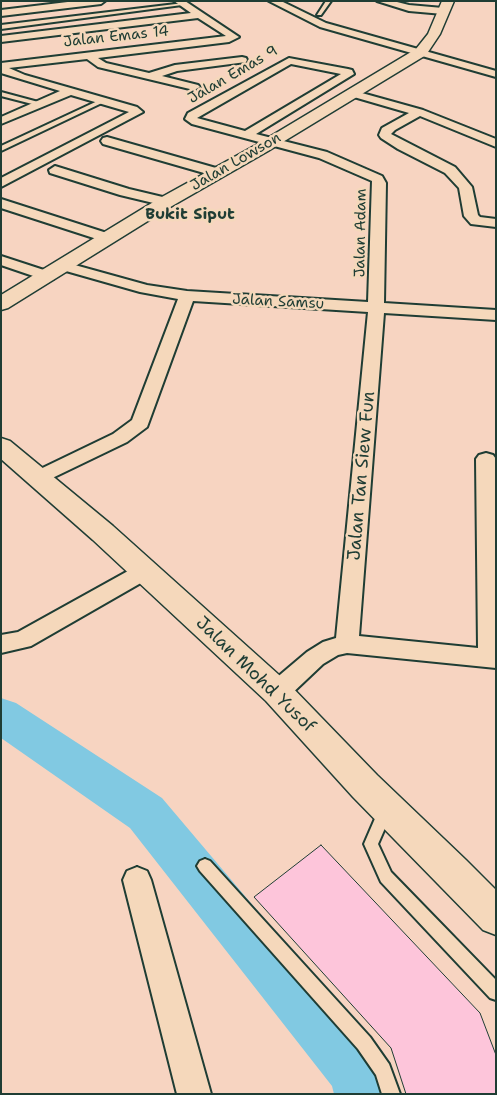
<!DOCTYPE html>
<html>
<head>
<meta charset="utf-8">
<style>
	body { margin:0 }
	#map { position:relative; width:497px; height:1095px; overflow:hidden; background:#f7d4c1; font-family:"Shantell Sans",sans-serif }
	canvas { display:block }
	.frame { position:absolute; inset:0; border:2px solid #1f3d34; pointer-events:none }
</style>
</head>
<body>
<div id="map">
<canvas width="497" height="1095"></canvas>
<div class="frame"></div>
</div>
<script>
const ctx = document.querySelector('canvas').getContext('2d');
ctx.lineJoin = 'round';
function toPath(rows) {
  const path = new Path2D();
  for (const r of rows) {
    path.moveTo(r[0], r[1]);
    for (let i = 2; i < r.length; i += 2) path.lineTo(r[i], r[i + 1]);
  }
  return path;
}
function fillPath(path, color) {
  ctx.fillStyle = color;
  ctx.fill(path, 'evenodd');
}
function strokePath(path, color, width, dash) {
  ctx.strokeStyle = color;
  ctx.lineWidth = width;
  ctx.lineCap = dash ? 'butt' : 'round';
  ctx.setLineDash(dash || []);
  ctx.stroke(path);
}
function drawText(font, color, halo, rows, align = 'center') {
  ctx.font = font + ' "Shantell Sans",sans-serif';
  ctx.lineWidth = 5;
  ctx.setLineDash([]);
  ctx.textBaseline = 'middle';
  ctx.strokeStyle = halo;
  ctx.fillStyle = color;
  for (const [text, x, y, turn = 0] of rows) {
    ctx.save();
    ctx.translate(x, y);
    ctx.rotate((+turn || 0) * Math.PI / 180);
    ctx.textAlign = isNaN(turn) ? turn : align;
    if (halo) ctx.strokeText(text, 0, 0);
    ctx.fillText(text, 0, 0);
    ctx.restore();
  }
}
const river = toPath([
	[1,698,16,703,162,798,376,1051,391,1094,334,1094,332,1086,130,828,1,738,1,698]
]);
const building = toPath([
	[321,845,480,1013,496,1055,496,1094,406,1094,391,1048,254,897,321,845]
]);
const service = toPath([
	[326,1,331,1,321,15,317,15,326,1],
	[184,3,182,5,1,29,1,25,184,3],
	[1,92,42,103,43,104,40,106,1,96,1,92],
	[104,98,106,99,106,101,1,151,1,146,104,98],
	[385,806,390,807,392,812,378,844,391,872,496,980,496,1000,490,998,381,882,364,844,380,807,385,806],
	[205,859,210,861,370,1037,389,1064,400,1094,382,1094,376,1075,358,1049,200,871,197,866,200,861,205,859]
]);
const minor = toPath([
	[76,1,105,1,101,4,1,16,1,10,76,1],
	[174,1,185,1,239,37,229,42,98,58,106,63,149,73,175,65,242,57,246,58,247,60,246,62,177,71,162,76,198,85,200,87,194,90,98,67,87,59,9,68,25,75,137,107,143,112,1,187,1,178,129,112,71,95,1,124,1,117,60,91,1,73,1,63,226,36,198,18,1,42,1,36,191,13,174,1],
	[269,1,281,1,326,23,496,71,496,77,320,27,269,1],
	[377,1,393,1,409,5,443,8,448,11,443,14,409,11,377,1],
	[289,58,348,69,352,70,354,74,256,134,327,152,382,176,386,183,384,303,496,310,496,320,384,313,359,636,478,648,476,459,479,455,486,453,493,455,496,459,496,668,347,653,338,655,323,664,286,699,277,702,268,699,265,692,268,685,307,652,323,642,336,638,368,312,193,301,147,427,127,442,44,482,37,484,30,482,27,478,30,474,113,434,132,420,178,299,140,292,59,269,57,266,59,263,64,262,147,285,187,291,368,302,372,181,319,158,192,124,185,119,188,113,289,58],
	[291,64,341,74,245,131,197,118,291,64],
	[351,90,423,110,496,139,496,147,420,116,395,130,391,134,455,167,472,187,478,215,480,217,496,219,496,227,471,224,464,216,459,188,445,173,398,149,381,138,379,135,382,128,409,113,347,95,345,93,351,90],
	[107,137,223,170,224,173,218,177,103,144,101,141,103,138,107,137],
	[55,166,129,189,171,199,173,202,166,206,120,195,50,173,49,170,55,166],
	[1,199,113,235,115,238,113,241,108,242,103,241,1,208,1,199],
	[1,256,53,273,56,276,53,279,48,281,1,265,1,256],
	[145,563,153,566,156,571,153,576,31,646,1,653,1,635,18,632,137,566,145,563],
	[137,867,147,871,151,880,211,1094,177,1094,123,880,127,871,137,867]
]);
const tertiary = toPath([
	[442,1,454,1,440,34,426,55,268,151,172,206,8,308,1,310,1,295,160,198,256,145,416,49,428,34,442,1],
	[1,438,10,441,113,526,288,683,377,775,466,860,496,890,496,935,483,930,353,797,266,701,93,540,1,459,1,438]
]);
const farStreetnames = [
	["Jalan Emas 14",116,37,-6],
	["Jalan Emas 9",233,75,-30],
	["Jalan Lowson",236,162,-30],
	["Jalan Adam",361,233,-89],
	["Jalan Samsu",278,302,3]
];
const farQuarternames = [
	["Bukit Siput",190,215]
];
const streetNames = [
	["Jalan Tan Siew Fun",362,476,-85],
	["Jalan Mohd Yusof",255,675,44]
];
fillPath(river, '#81c9e2');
fillPath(building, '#fdc5da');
strokePath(building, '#1f3d34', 1);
strokePath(service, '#1f3d34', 4);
strokePath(minor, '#1f3d34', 4);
strokePath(tertiary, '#1f3d34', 3);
fillPath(service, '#f5d8bb');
fillPath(minor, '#f5d8bb');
fillPath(tertiary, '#f5d8bb');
drawText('15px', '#1f3d34', '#f5d8bb', farStreetnames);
drawText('bold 16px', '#1f3d34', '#f5d8bb', farQuarternames);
drawText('18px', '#1f3d34', '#f5d8bb', streetNames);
</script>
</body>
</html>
